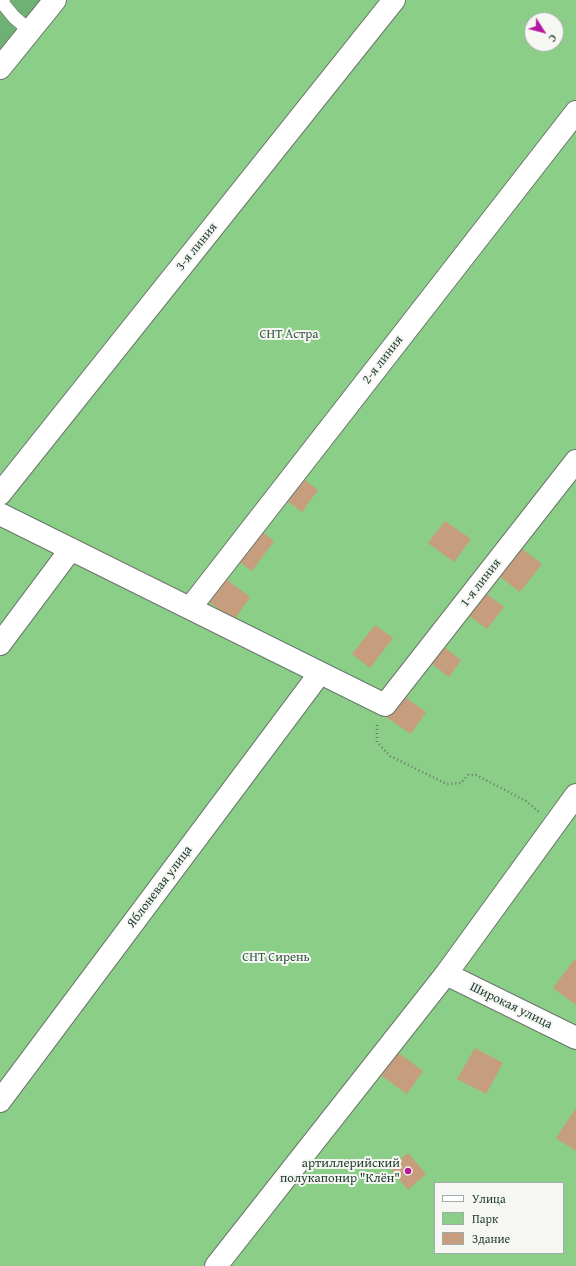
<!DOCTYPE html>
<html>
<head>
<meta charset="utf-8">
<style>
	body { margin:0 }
	#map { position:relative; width:576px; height:1266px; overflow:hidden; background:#f4e3cd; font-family:"Gentium Book Plus",serif }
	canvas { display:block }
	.legend { position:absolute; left:434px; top:1182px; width:130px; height:72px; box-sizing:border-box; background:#f6f6f2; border:1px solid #a0aca6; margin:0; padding:5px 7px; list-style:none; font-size:12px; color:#1f3d34 }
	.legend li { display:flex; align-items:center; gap:8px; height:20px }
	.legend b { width:20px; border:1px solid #a0aca6 }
	.north { position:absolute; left:524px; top:12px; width:40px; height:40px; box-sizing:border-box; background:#f6f6f2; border:1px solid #a0aca6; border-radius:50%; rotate:126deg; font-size:11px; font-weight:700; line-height:16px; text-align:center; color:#1f3d34 }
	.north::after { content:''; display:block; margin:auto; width:14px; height:18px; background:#b5179e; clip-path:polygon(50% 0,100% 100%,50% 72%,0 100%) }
</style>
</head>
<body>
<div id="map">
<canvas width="576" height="1266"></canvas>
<ul class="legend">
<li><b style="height:5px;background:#fff"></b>Улица</li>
<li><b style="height:11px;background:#8ace88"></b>Парк</li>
<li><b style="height:11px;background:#c79e7d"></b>Здание</li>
</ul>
<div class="north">С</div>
</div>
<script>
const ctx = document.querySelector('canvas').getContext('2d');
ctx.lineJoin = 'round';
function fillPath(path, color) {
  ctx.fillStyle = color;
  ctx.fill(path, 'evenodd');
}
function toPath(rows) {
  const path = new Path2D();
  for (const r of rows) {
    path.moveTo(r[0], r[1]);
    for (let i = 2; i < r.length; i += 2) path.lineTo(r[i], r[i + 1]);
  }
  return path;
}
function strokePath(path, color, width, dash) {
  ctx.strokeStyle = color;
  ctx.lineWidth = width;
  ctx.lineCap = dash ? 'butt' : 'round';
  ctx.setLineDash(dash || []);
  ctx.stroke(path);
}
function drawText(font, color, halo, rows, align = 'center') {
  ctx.font = font + ' "Gentium Book Plus",serif';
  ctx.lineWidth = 4;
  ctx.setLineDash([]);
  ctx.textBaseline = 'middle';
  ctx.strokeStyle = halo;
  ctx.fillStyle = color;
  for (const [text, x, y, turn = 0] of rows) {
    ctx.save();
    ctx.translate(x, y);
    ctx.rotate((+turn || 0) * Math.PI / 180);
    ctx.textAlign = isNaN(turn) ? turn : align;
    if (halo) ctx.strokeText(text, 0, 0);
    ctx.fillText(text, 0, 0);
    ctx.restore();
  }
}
const green = toPath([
	[55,0,576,0,576,1266,0,1266,0,68],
	[532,20,556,20,556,44,532,44],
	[435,1183,563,1183,563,1253,435,1253]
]);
const forest = toPath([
	[0,0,55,0,0,68]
]);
const building = toPath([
	[299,476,318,490,302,512,283,498],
	[445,521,471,539,454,562,428,543],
	[257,528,274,541,252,571,234,558],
	[521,548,542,564,520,592,499,576],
	[222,576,250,597,234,620,205,599],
	[484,592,504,607,487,629,467,614],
	[375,625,393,638,370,668,352,654],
	[440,644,461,660,449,677,428,661],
	[402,695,426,712,411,734,386,717],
	[574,960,576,961,576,1005,553,988],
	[475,1048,503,1063,486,1094,457,1079],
	[396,1051,423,1071,407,1094,379,1074],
	[576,1108,576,1151,556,1138],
	[408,1153,426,1174,408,1190,390,1168]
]);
const path = toPath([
	[377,725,377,742,390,756,447,784,461,783,468,775,476,775,526,801,539,812]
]);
const service = toPath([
	[3,0,4,5,14,17,30,31]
]);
const minor = toPath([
	[0,68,55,0],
	[0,494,394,0],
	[0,514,385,705,576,461],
	[190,608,576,112],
	[0,644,71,549],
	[446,974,576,1038],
	[0,1101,320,673],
	[216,1266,446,974,576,795]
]);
const markers = [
	[408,1171,4,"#b5179e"]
];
const streetNames = [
	["3-я линия",197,247,-51],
	["2-я линия",383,360,-52],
	["1-я линия",481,583,-52],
	["Яблоневая улица",160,887,-53],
	["Широкая улица",511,1006,26]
];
const parkNames = [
	["СНТ Астра",289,335],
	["СНТ Сирень",276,958]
];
const poiNames = [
	["артиллерийский",400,1164],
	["полукапонир \"Клён\"",400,1179]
];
fillPath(green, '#8ace88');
fillPath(forest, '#6fb174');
fillPath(building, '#c79e7d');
strokePath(service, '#6a776a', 14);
strokePath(minor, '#6a776a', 24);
strokePath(path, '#6a776a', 2.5, [1, 3]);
strokePath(service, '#fff', 13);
strokePath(minor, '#fff', 22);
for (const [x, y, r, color] of markers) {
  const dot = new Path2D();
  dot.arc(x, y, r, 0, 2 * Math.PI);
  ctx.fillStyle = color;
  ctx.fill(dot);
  strokePath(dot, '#f6f6f2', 1.5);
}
drawText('13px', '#1f3d34', '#f6f6f2', streetNames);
drawText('13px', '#345a45', '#f6f6f2', parkNames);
drawText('13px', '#1f3d34', '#f6f6f2', poiNames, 'right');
</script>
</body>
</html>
